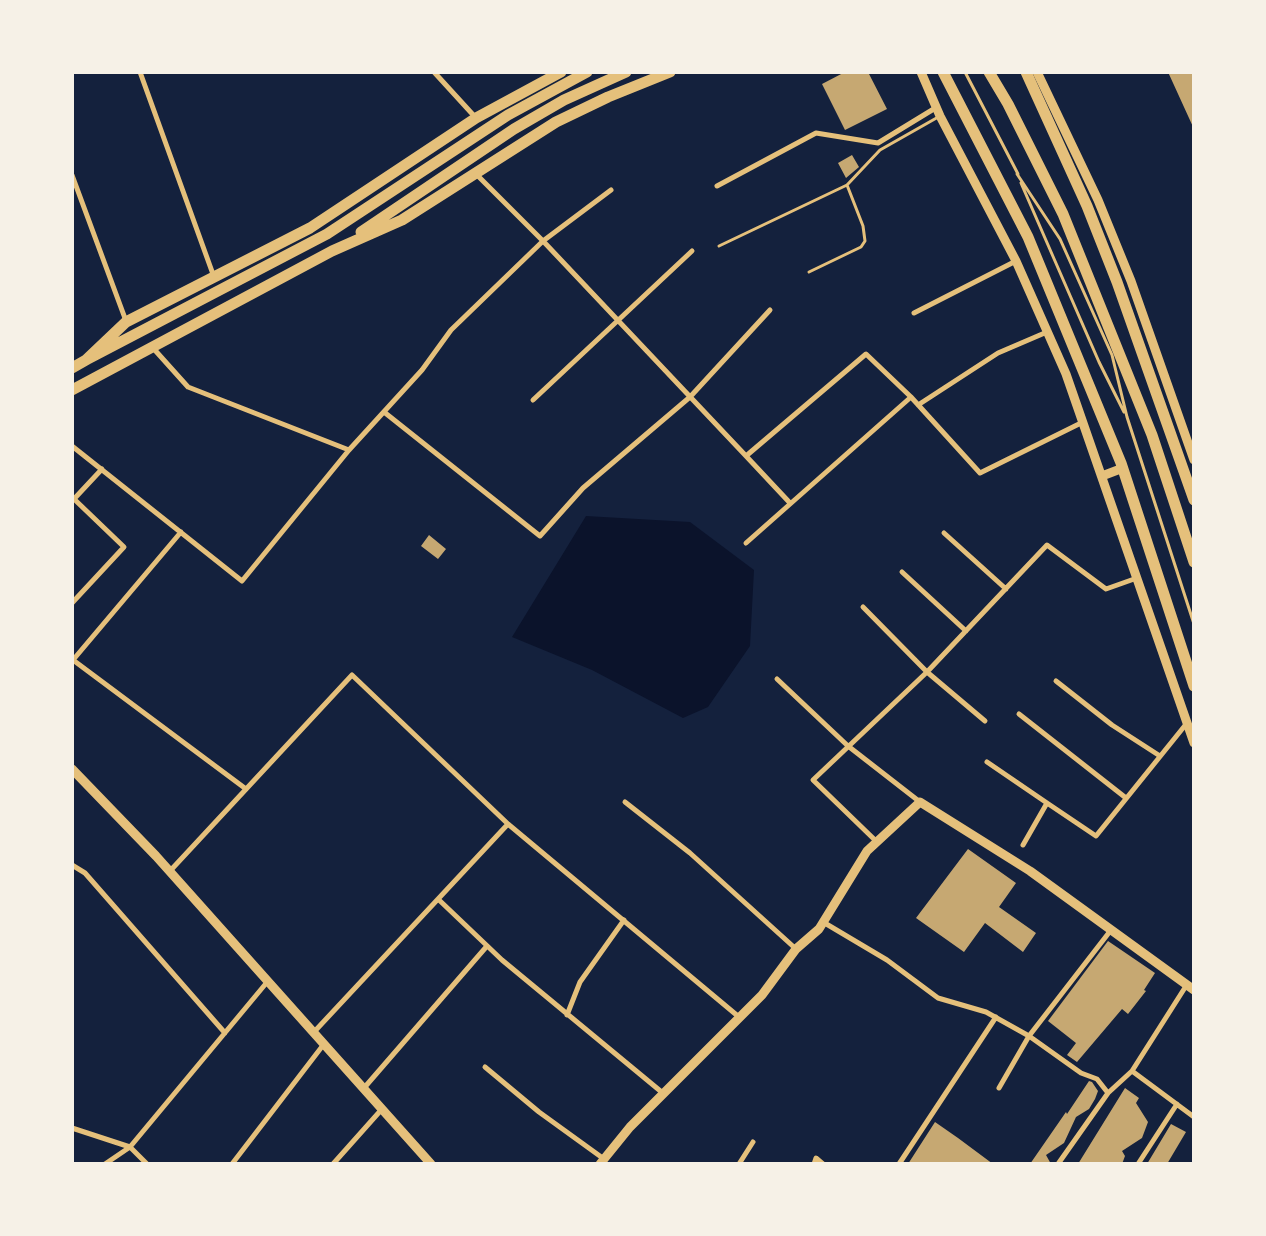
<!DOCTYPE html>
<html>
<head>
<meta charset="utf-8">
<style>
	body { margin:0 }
	#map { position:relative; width:1266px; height:1236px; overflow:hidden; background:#14213d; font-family:"Source Sans 3",sans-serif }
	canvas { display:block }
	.frame { position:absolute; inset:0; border:74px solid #f6f1e7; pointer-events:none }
</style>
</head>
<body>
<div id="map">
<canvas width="1266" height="1236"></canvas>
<div class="frame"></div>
</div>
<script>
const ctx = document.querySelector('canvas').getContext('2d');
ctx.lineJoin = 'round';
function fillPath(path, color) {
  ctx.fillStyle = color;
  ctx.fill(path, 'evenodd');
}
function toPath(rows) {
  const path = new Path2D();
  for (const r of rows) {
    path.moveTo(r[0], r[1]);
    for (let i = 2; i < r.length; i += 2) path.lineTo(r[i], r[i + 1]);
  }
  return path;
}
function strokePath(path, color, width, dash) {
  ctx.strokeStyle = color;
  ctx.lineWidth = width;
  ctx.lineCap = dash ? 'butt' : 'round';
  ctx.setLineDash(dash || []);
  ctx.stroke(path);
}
const water = toPath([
	[586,516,690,522,754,570,750,646,708,707,683,718,592,670,512,637]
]);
const building = toPath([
	[845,72,868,72,887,109,845,130,822,84],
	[1168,72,1194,72,1194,129],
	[852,155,859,167,846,178,838,163],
	[429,535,446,549,438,559,421,546],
	[968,849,1016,883,999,907,1036,933,1023,952,985,923,964,952,916,918],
	[1108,941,1155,973,1144,990,1146,991,1128,1014,1122,1009,1077,1062,1067,1055,1076,1043,1048,1021],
	[1089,1081,1092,1082,1098,1091,1095,1099,1089,1109,1076,1117,1064,1143,1046,1155,1051,1164,1030,1164,1066,1112,1067,1114],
	[1125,1088,1139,1098,1136,1103,1148,1122,1142,1138,1122,1151,1125,1156,1122,1164,1078,1164],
	[935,1122,958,1138,993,1164,908,1164],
	[1171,1124,1186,1132,1167,1164,1147,1164]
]);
const service = toPath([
	[965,72,1018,174],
	[1017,174,1060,239,1112,355,1127,417,1194,624],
	[1021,183,1099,362,1124,412],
	[719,246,847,185,880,150,940,116],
	[809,272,861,247,865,241,863,226,847,185]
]);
const minor = toPath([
	[140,72,214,277],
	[434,72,476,118],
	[476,174,543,241,746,456,866,354,911,397],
	[72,175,126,321],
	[717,186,816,133,878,143,937,107],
	[914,313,1016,261],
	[153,348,188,387,349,450,422,370,451,330,543,241,611,190],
	[533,400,692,251],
	[918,405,998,353,1047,332],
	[384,412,540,536,583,488,690,397,770,310],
	[72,446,242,581,349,450],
	[746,456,790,503],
	[181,532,73,660,246,789],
	[944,533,1006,589],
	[746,543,911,397,980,473,1083,422],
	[902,572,966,631],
	[72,603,124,547,74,499,102,469],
	[863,607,927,672,985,721],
	[777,679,848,746,920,802],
	[1056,681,1112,725,1160,756],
	[1019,714,1126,798],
	[987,762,1047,803],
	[625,802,690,853,796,949],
	[877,842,813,780,927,672,1047,545,1106,589,1137,578],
	[1023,845,1047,803,1096,836,1187,723],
	[72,865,85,873,225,1033],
	[170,871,352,675,508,824],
	[438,899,502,960,664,1094],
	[823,922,887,960,938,998,986,1012,1029,1036,1081,1073,1097,1079,1108,1093],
	[1186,986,1132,1071,1194,1117],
	[567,1015,580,982,624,920],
	[314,1032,508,824,739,1017],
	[485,1067,539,1112,604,1159],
	[364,1088,487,946],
	[999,1088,1029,1036,1111,930],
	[72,1128,130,1147,147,1164],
	[105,1164,130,1147,268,981],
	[232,1164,324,1044],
	[333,1164,382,1109],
	[739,1164,753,1142],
	[814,1164,816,1158,823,1164],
	[899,1164,996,1017],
	[1058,1164,1108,1093,1132,1071],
	[1138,1164,1177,1104]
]);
const tertiary = toPath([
	[921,72,940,116,1016,261,1066,374,1194,743],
	[1037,72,1098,200,1131,281,1194,460],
	[1102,476,1123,468],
	[72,769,156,856,431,1164],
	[600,1164,630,1127,762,995,796,949,819,929,867,851,920,802,1030,871,1194,990]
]);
const primary = toPath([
	[943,72,1028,237,1121,463,1194,686],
	[989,72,1008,104,1063,214,1152,435,1194,562],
	[1026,72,1087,206,1117,282,1194,500],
	[361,232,514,129,564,100,626,72],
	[86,360,327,234,508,115,587,72],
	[72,368,86,360,126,322,310,228,476,118,561,72],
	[72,390,332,251,402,220,556,122,608,97,670,72]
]);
fillPath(water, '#0b132b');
fillPath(building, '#c6a872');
strokePath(service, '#e5c07b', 3);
strokePath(minor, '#e5c07b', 5);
strokePath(tertiary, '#e5c07b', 9);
strokePath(primary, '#e5c07b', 11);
</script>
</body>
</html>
